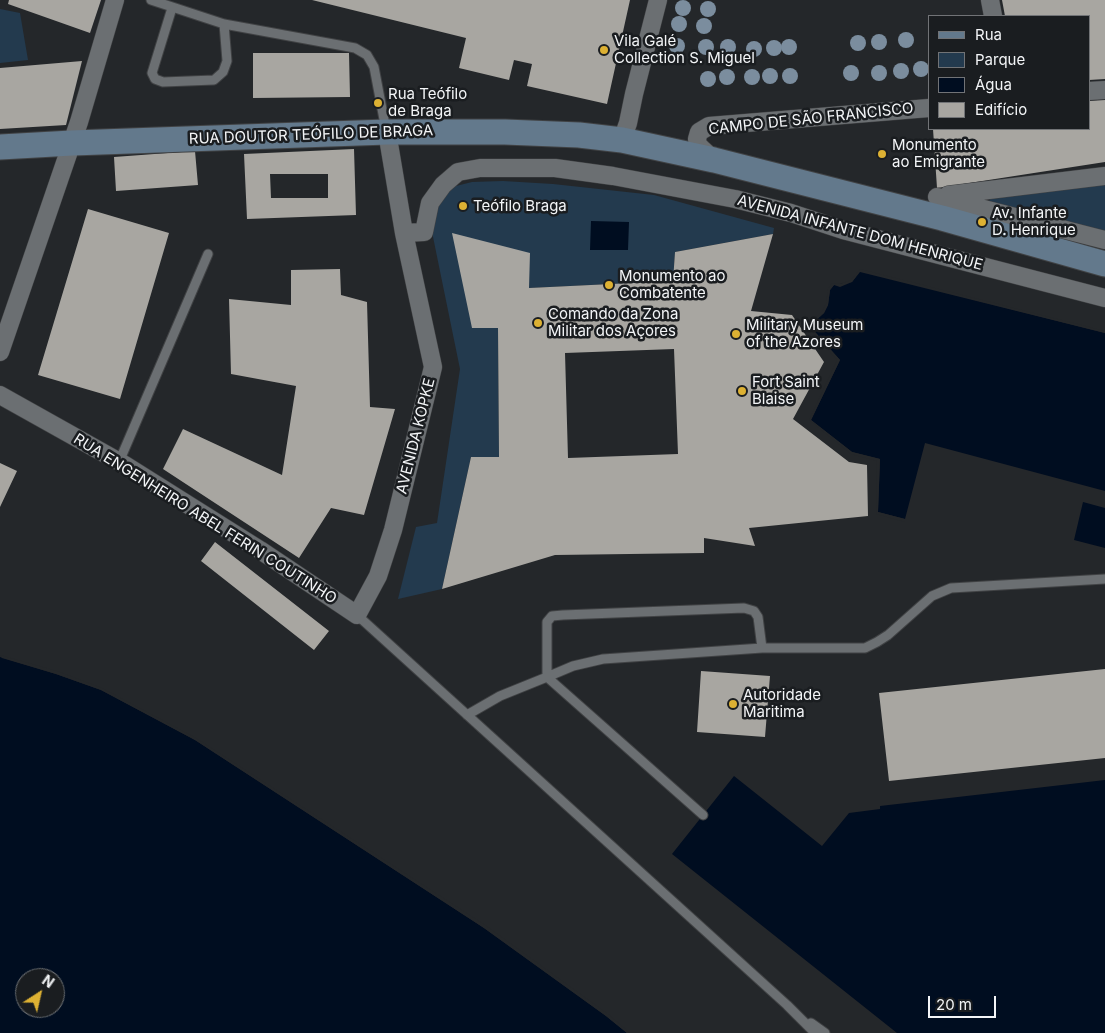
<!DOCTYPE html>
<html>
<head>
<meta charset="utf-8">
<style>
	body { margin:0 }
	#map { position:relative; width:1105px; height:1033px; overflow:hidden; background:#24272a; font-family:Inter,sans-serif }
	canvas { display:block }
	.legend { position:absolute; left:928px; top:15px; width:162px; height:115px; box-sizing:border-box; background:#1a1d20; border:1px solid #717376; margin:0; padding:6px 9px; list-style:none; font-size:15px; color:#f3f5f7 }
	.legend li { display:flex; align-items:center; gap:10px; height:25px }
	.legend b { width:25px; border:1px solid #717376 }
	.north { position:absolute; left:15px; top:968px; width:50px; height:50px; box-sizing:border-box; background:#1a1d20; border:1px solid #717376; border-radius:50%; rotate:35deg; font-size:14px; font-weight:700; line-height:20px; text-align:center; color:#f3f5f7 }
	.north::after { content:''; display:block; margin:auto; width:18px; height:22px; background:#ddb133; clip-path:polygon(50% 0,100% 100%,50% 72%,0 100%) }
	.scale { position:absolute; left:928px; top:996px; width:68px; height:22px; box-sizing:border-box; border:2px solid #f3f5f7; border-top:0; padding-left:6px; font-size:15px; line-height:18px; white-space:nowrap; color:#f3f5f7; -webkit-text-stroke:4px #1a1d20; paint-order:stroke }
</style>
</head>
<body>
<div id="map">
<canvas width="1105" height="1033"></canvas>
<ul class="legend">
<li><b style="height:6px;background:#63798c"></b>Rua</li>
<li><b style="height:14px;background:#233a4e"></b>Parque</li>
<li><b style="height:14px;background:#000d20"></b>Água</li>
<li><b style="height:14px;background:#a8a6a1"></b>Edifício</li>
</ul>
<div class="north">N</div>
<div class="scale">20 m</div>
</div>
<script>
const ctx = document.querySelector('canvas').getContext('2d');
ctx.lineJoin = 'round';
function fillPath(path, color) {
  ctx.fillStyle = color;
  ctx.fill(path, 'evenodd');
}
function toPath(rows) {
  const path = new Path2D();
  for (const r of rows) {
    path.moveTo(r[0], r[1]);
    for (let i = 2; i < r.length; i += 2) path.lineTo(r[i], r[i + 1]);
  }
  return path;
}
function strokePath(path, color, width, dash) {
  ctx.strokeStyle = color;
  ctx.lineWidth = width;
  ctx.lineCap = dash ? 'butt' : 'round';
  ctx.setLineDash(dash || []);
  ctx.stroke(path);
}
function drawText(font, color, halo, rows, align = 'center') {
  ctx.font = font + ' Inter,sans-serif';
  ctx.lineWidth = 5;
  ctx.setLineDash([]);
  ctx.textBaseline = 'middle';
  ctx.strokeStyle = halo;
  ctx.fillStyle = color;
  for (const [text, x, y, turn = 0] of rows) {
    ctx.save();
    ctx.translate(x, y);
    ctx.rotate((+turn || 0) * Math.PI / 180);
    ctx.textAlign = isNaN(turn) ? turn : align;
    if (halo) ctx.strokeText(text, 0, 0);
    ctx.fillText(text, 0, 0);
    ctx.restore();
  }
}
const green = toPath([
	[0,9,20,13,28,60,0,63],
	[503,181,553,184,654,195,774,228,773,234,675,252,673,281,529,288,498,328,499,457,471,457,442,589,398,599,416,527,437,523,460,369,432,232,438,205,447,193,456,186,472,182],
	[1105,183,1105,235,988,205,990,199]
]);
const water = toPath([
	[591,221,629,222,628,250,590,250],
	[860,271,1105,333,1105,491,925,443,905,519,878,512,880,459,852,452,811,420,840,360,809,326,824,313,828,305,830,290,834,285,852,282],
	[1083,502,1105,508,1105,548,1074,540],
	[0,657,56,674,101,690,195,740,484,928,606,1016,627,1033,0,1033],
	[25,978,55,978,55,1008,25,1008],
	[734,776,822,846,849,813,880,809,880,806,1105,780,1105,1033,897,1033,672,854]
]);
const pier = toPath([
	[860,269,1105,331,1105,333,860,272,852,282,840,287,834,285,830,290,828,305,824,313,810,326,840,360,811,420,852,452,880,459,878,512,905,519,905,522,876,514,877,461,851,454,809,420,837,360,807,326,822,311,826,304,828,289,832,283,840,284,851,280],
	[0,655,57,671,102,688,196,738,485,925,608,1014,630,1033,627,1033,606,1016,484,928,195,740,101,690,56,674,2,658]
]);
const building = toPath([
	[9,0,101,0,90,33,8,4],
	[312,0,630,0,607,104,527,86,532,64,514,60,509,80,459,68,466,38],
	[1002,0,1105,0,1105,79,1089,80,1089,16,1005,16],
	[253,53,349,53,350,97,253,98],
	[82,61,66,125,0,129,0,68],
	[1105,100,1105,162,937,188,933,129,1089,129,1089,101],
	[354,149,356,215,247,219,244,154],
	[270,174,328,174,328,198,271,198],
	[195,151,198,185,116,191,114,157],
	[88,209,169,233,120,399,38,375],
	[452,233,530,253,529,288,673,281,675,252,773,234,751,311,792,315,824,362,793,419,849,462,867,465,868,516,749,528,755,546,704,538,704,553,555,555,442,589,471,457,499,457,498,328,472,328],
	[674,349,678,454,568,458,565,353],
	[340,269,341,295,367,302,370,407,395,409,364,515,331,508,299,558,163,469,183,429,282,475,296,386,231,374,229,299,291,305,291,270],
	[0,463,17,471,0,507],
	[215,542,329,631,314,650,201,561],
	[1105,669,1105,758,889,781,879,693],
	[701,671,770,676,765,737,697,732]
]);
const lane = toPath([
	[151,0,224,24,355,48,367,55,374,67,386,130],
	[172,8,152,73,155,79,163,82,214,80,223,72,227,61,224,24],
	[119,462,208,254],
	[357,615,787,1005,815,1033],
	[467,715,500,696,547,677,573,666,603,659,762,648,865,648,877,642,888,635,932,596,951,588,1105,579],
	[703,815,547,677,547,622,552,616,563,615,744,608,754,611,758,617,762,648],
	[811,1023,825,1033]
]);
const street = toPath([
	[990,0,993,16],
	[1089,91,1105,90],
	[622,140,628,123,634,94,658,0],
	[713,159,698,145,697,139,699,132,709,126,929,108],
	[948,195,1105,176],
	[937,197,1105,240],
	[404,233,424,232,430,203,443,185,458,172,480,168,555,168,613,176,735,199,791,213,843,230,1105,298],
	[0,352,79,122,115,0],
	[0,395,125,465,260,550,357,615,378,576,393,530,433,367,404,233,387,132]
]);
const secondary = toPath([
	[0,147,72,143,387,132,505,132,579,135,622,140,714,160,942,218,1105,264]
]);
const trees = [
	[683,8],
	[708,9],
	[679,24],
	[704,26],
	[906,40],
	[879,42],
	[858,43],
	[677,46],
	[706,47],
	[728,47],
	[789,47],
	[774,48],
	[754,49],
	[921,69],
	[901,71],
	[851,73],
	[879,73],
	[770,76],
	[790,76],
	[727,77],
	[752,77],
	[708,79]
];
const markers = [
	[604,50,5,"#ddb133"],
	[378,103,5,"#ddb133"],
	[882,154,5,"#ddb133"],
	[463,206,5,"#ddb133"],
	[982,222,5,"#ddb133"],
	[609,285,5,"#ddb133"],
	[538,323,5,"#ddb133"],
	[736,334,5,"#ddb133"],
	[742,391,5,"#ddb133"],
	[733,704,5,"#ddb133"]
];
const poiNames = [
	["Vila Galé",614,41],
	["Collection S. Miguel",614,58],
	["Rua Teófilo",388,94],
	["de Braga",388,111],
	["Monumento",892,145],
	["ao Emigrante",892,162],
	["Teófilo Braga",473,206],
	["Av. Infante",992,213],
	["D. Henrique",992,230],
	["Monumento ao",619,276],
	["Combatente",619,293],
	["Comando da Zona",548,314],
	["Militar dos Açores",548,331],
	["Military Museum",746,325],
	["of the Azores",746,342],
	["Fort Saint",752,382],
	["Blaise",752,399],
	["Autoridade",743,695],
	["Maritima",743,712]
];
const streetNames = [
	["CAMPO DE SÃO FRANCISCO",811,119,-6],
	["RUA DOUTOR TEÓFILO DE BRAGA",311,135,-2],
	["AVENIDA INFANTE DOM HENRIQUE",860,233,15],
	["AVENIDA KOPKE",416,436,-76],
	["RUA ENGENHEIRO ABEL FERIN COUTINHO",205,519,32]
];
fillPath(green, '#233a4e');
fillPath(water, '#000d20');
fillPath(pier, '#24272a');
fillPath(building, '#a8a6a1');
strokePath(lane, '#404244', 11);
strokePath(street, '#404244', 19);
strokePath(secondary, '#404244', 27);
strokePath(lane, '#6b6f72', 9);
strokePath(street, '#6b6f72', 18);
strokePath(secondary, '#63798c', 25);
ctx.fillStyle = '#7b8d9e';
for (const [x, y] of trees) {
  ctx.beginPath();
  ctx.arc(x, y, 8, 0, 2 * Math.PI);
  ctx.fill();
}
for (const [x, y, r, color] of markers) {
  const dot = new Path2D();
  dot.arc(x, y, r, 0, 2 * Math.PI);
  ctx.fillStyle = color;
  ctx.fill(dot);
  strokePath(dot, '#1a1d20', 2);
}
drawText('15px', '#f3f5f7', '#1a1d20', poiNames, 'left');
drawText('15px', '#f3f5f7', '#1a1d20', streetNames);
</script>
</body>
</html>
